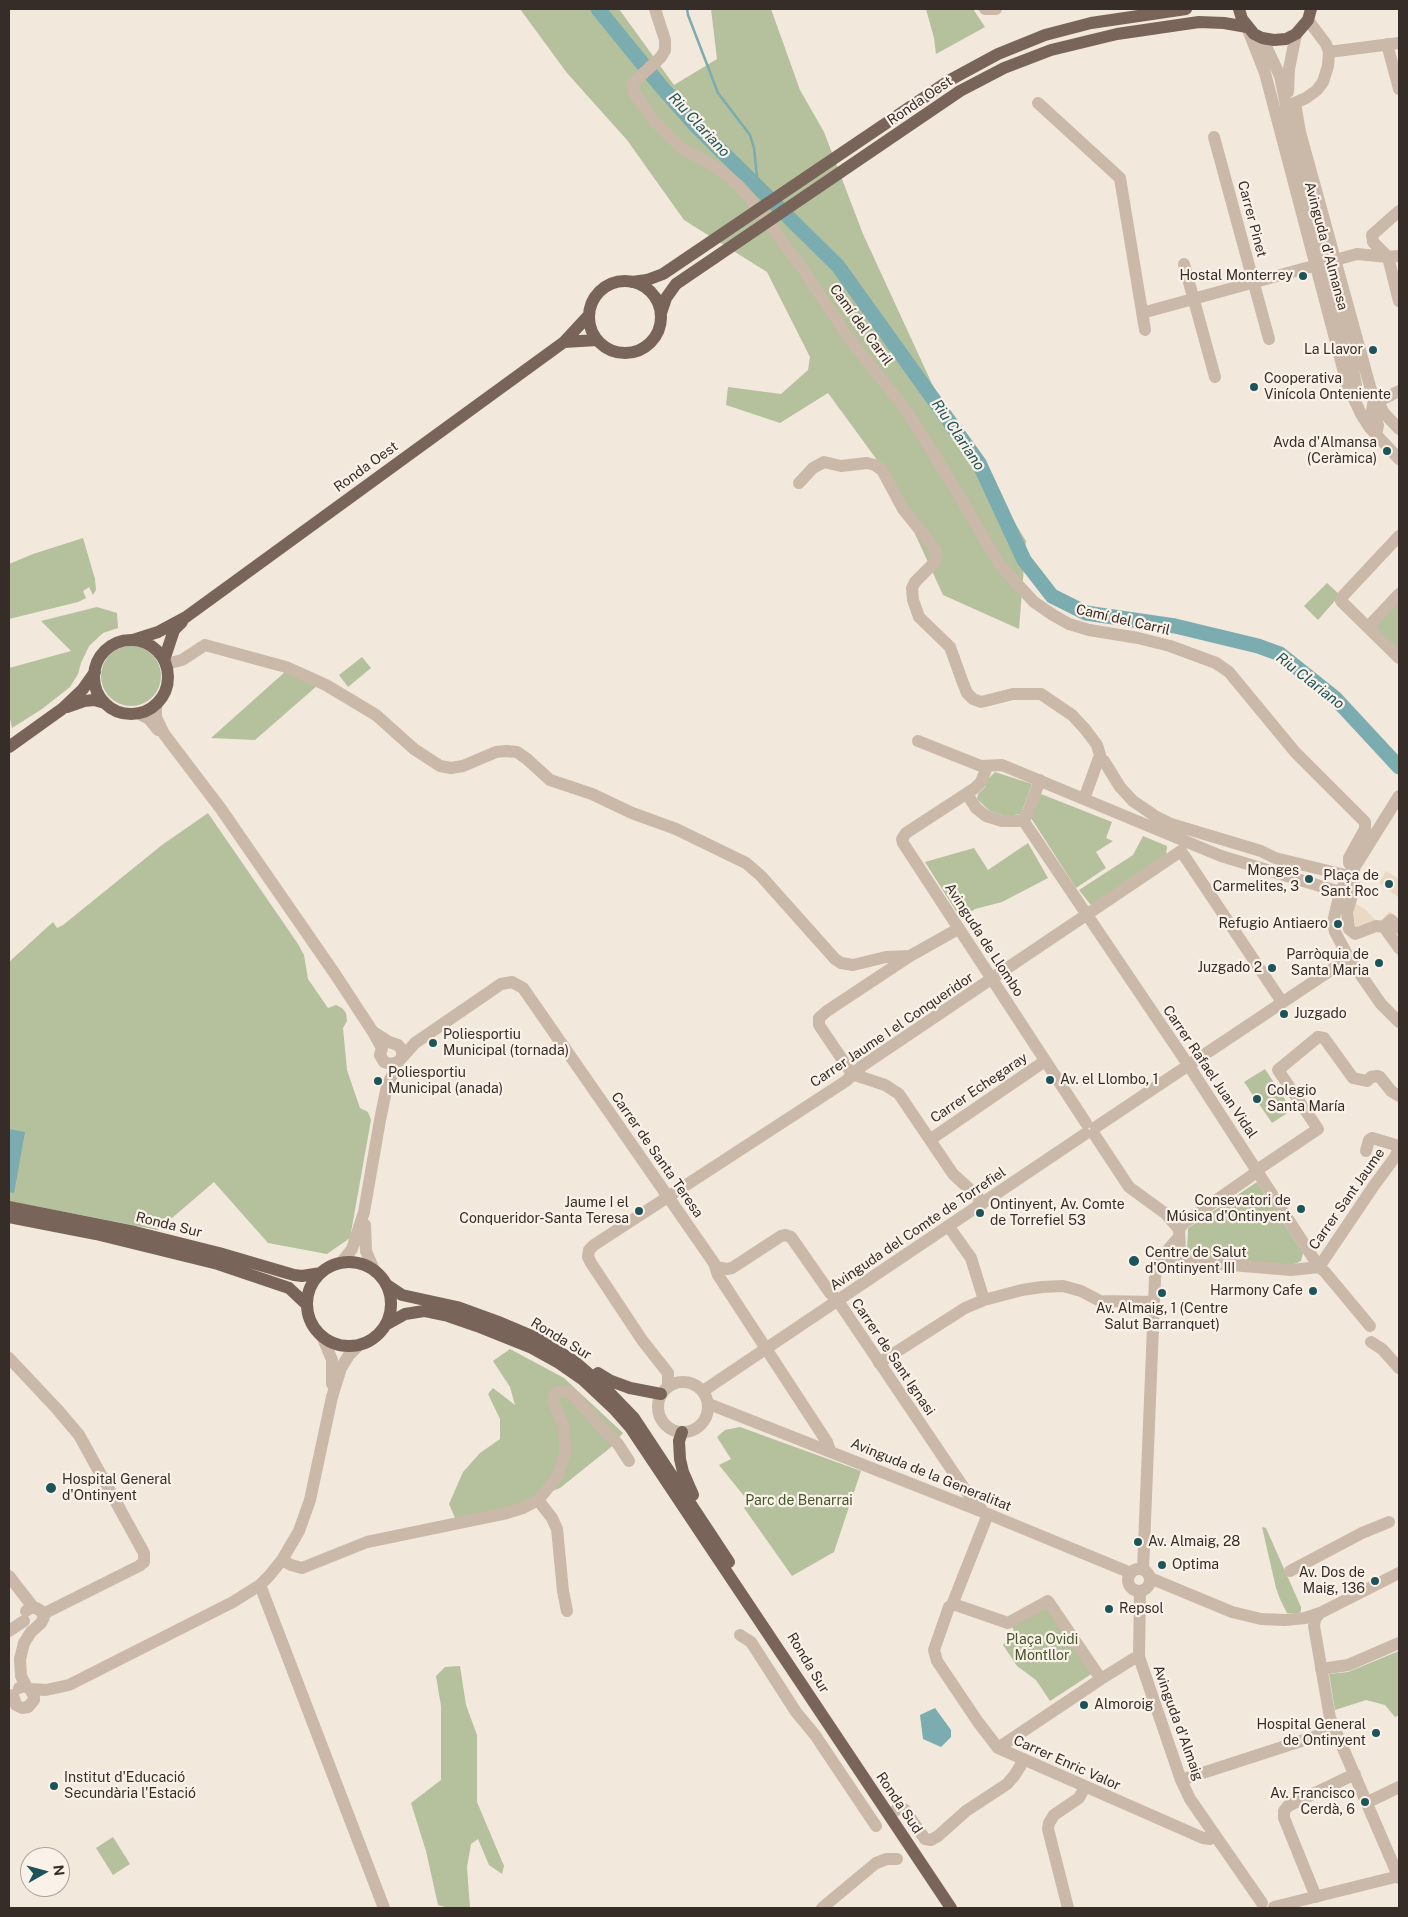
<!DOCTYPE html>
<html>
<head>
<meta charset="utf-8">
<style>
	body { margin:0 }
	#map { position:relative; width:1408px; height:1917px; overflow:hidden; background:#f2e8dc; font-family:"Public Sans",sans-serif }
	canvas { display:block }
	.frame { position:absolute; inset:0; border:10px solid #372d28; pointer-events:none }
	.north { position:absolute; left:20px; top:1847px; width:50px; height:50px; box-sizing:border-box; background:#faf2e9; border:1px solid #aca39c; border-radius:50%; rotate:83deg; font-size:14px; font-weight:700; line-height:20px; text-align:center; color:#372d28 }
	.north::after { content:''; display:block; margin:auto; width:18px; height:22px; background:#1d5459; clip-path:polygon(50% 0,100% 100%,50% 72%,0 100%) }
</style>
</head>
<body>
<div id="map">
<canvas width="1408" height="1917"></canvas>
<div class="frame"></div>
<div class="north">N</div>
</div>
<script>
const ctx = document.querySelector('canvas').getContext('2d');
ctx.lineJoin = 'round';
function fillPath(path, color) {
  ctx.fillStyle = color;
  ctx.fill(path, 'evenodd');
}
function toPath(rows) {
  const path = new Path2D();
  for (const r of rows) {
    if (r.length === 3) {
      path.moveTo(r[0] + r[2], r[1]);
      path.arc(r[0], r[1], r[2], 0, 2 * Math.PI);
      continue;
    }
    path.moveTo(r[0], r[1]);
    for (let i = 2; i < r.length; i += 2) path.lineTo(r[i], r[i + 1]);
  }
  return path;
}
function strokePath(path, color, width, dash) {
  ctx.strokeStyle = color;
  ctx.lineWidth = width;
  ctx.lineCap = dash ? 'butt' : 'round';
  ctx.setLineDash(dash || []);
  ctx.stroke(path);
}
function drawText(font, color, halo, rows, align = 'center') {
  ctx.font = font + ' "Public Sans",sans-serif';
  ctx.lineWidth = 4.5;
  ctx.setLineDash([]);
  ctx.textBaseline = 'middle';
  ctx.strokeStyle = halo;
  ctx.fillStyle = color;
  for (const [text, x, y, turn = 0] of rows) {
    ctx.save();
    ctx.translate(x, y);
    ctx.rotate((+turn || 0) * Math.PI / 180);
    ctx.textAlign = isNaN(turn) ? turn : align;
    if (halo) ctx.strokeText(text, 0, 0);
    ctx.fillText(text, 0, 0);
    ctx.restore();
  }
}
const green = toPath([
	[520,9,619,9,674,85,717,59,711,9,771,9,800,90,824,132,863,234,939,399,1026,541,1019,629,943,595,888,475,828,393,780,423,726,405,728,387,781,394,808,370,810,357,767,272,684,220,627,140,567,73],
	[926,9,973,9,985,27,936,54,934,38],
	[83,538,95,579,96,590,93,595,89,587,83,591,86,598,78,602,9,619,9,564,33,554],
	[1327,583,1340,595,1318,620,1304,606],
	[1399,601,1399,652,1375,627],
	[97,607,117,613,118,628,103,633,89,646,81,663,78,674,70,687,42,709,12,728,9,714,9,668,71,651,41,621],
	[131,676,30],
	[362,657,371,668,348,687,339,675],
	[286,671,318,685,255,740,211,738],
	[995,772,1032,784,1021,814,1006,816,990,811,977,799,978,794,985,787,988,779],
	[1041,794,1112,822,1106,838,1113,841,1096,852,1106,868,1076,888,1031,818],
	[208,813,298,944,304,955,308,979,328,1008,336,1005,342,1008,346,1013,347,1021,343,1028,347,1070,360,1108,368,1112,371,1120,350,1238,327,1254,268,1243,214,1182,158,1230,9,1201,9,962,53,922,57,928,63,925,162,845],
	[1143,836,1167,846,1166,856,1092,905,1090,904,1079,890,1133,855],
	[1028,843,1048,878,1002,902,975,909,961,919,925,862,974,848,988,870],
	[1265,1069,1292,1110,1272,1123,1244,1082],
	[1257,1182,1303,1253,1301,1261,1292,1265,1190,1256,1187,1252,1188,1228],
	[510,1349,564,1378,623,1433,610,1448,560,1488,514,1506,456,1520,449,1504,463,1472,480,1453,500,1439,500,1419,488,1394,493,1388,515,1405,510,1387,493,1361],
	[740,1427,861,1471,834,1552,792,1576,744,1508,748,1501,719,1465,731,1459,717,1437,725,1430],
	[1262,1527,1266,1528,1301,1607,1301,1611,1299,1613,1287,1613,1280,1599,1276,1588],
	[1046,1606,1093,1673,1050,1701,1036,1680,1017,1666,1003,1645,1015,1634,1012,1626],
	[1399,1651,1399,1715,1395,1717,1385,1705,1366,1700,1335,1710,1329,1674,1348,1672],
	[460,1666,466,1705,477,1735,477,1802,504,1866,502,1874,489,1865,478,1839,471,1844,467,1867,470,1908,449,1908,438,1905,426,1851,411,1803,441,1780,441,1706,436,1676,445,1667],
	[113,1837,130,1864,113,1875,96,1848]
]);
const plaza = toPath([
	[1386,871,1399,879,1399,898,1379,883],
	[1356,904,1365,909,1378,923,1390,911,1399,920,1399,958,1378,928,1355,928,1353,909]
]);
const water = toPath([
	[9,1129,25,1132,14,1193,9,1192],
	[935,1708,951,1730,951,1737,941,1747,923,1739,920,1715]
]);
const stream = toPath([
	[687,9,688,15,718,93,750,135,754,148,758,187]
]);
const river = toPath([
	[598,9,659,84,697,127,838,266,979,463,1024,560,1052,596,1086,613,1175,626,1258,646,1280,654,1335,698,1399,767]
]);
const minor = toPath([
	[655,9,665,40,665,50,661,57,634,82,632,85,634,93,655,122,680,147,719,169,738,185,748,196,797,261,848,337,907,411,957,492,999,564,1034,602,1053,615,1069,624,1089,630,1138,638,1170,646,1216,663,1229,672,1295,752,1365,822,1365,829,1349,858,1349,863,1354,870],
	[985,9,996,9],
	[1247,27,1265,73,1347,384,1361,414,1370,428,1399,459],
	[1262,38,1280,76,1293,139,1349,348,1356,385],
	[1387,44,1399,89],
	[1329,52,1399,43],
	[1288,92,1289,69,1296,34],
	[1038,103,1120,178,1145,330],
	[1295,103,1300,132,1371,390,1384,413,1399,429],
	[1288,106,1306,98,1317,90,1323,82,1328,66,1329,52,1326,44,1308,20],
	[1214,137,1269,339],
	[1399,211,1372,235,1373,242,1388,257,1399,301],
	[1184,264,1215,377],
	[1142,313,1357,254,1388,257,1399,256],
	[1376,435,1378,425,1372,412,1373,404,1399,391],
	[799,483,813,468,824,462,841,466,867,463,875,465,882,470,903,509,936,550,936,561,915,582,912,588,913,600,919,617,950,647,963,683,967,693,973,699,981,702,1013,694,1041,694,1072,715,1085,729,1097,745,1100,755,1084,799],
	[1399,536,1341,598,1341,601,1399,658],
	[1368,627,1399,594],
	[166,664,182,660,205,645,286,667,326,685,376,715,414,749,440,766,451,768,463,766,496,752,506,751,517,752,527,759,550,780,592,794,632,813,676,829,746,863,761,876,835,959,841,963,853,965,886,957,910,956],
	[156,704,156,717,164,734,221,809,335,974,373,1032,382,1048,380,1055,384,1062,391,1064,398,1062,415,1043,501,984,512,982,523,988,714,1263,718,1275,827,1442,830,1451],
	[138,713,149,719,158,730],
	[918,741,981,766,1002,765,1221,856,1340,892],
	[1099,758,1104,761,1120,787,1133,801,1155,816,1171,824,1261,851,1275,858,1349,876,1355,886,1347,912,1349,929,1355,934,1376,926,1384,927],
	[987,767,981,782,975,788,906,833,902,839,903,843,1086,1123],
	[967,794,976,808,986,816,1002,821,1017,821,1023,820,1027,815,1040,780],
	[1399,796,1349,876,1340,892,1333,922,1335,932,1349,958,1381,1004,1399,1022],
	[1023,820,1189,1066,1319,1267,1325,1272,1370,1326],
	[1181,851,1282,1002],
	[1399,928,1391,920,1384,927,1399,948],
	[958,929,910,956,827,1011,819,1018,819,1025,852,1074,885,1085,899,1094,953,1174,978,1197,982,1204],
	[375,1033,389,1042,398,1045,402,1050,402,1057],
	[1096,1127,1349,958],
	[1094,1134,1129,1187,1166,1214,1179,1229],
	[931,1139,1045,1061],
	[1366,1151,1369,1140,1372,1138,1399,1146],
	[365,1225,366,1251,374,1270],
	[949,1227,971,1258,984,1300],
	[1161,1261,1172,1260,1291,1270,1319,1267],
	[1183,1262,1180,1251,1179,1229,1184,1223,1251,1176,1257,1170,1318,1129,1278,1070,1318,1037,1324,1038,1353,1078,1367,1081,1371,1077,1377,1076,1380,1077,1391,1091,1399,1096],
	[341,1263,352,1249,364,1212,380,1120,387,1086,394,1071,395,1064],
	[716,1267,727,1269,732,1268,781,1236,785,1235,791,1237,830,1293,838,1301,968,1494,982,1510],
	[1319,1267,1373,1187,1395,1157,1399,1149],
	[323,1338,332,1360,332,1384],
	[1371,1342,1382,1349,1399,1368],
	[9,1358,57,1409,79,1435,144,1553,144,1562,139,1566,43,1614],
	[879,1363,965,1308,984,1300,1022,1290,1042,1287,1063,1286,1081,1291,1100,1301,1154,1302],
	[683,1407,25],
	[668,1387,668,1373,642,1340,591,1263,588,1257,589,1250,594,1245,846,1081,862,1066,1181,851],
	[703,1391,1085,1134],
	[709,1404,988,1514,1131,1573],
	[538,1500,552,1518,557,1529,563,1591,567,1611],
	[282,1560,291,1565,302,1568,367,1542,507,1513,523,1508,538,1500,557,1477,565,1454,565,1440,563,1425,553,1400,554,1395,559,1392,569,1392,576,1398,599,1425,618,1444,629,1461],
	[1139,1580,11],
	[1143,1570,1155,1278,1156,1271,1166,1252,1179,1237],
	[1290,1571,1362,1533,1389,1522],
	[9,1576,33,1607],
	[1150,1578,1232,1612,1261,1619,1285,1620,1305,1618,1320,1613,1399,1573],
	[260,1585,384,1908],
	[1140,1591,1139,1657,1181,1780,1190,1799,1262,1903],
	[952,1605,988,1514],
	[1320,1613,1315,1619,1314,1626,1330,1718,1399,1878],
	[9,1631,24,1621],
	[740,1635,751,1642,796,1712,815,1735,876,1826],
	[1321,1669,1348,1665,1399,1643],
	[1101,1679,1048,1601,1008,1623,956,1605,952,1605,949,1607,934,1650,937,1661,978,1722,998,1748,1203,1838,1210,1839,1215,1835],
	[26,1686,21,1676,20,1659,24,1643,31,1632,41,1623,44,1617,41,1611,36,1608,30,1608,26,1611],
	[19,1688,24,1686,30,1689,46,1690,69,1685,233,1602,260,1585,269,1576,282,1560,299,1531,310,1500,332,1397,341,1368,349,1355,358,1346],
	[13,1695,16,1705,22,1708,28,1707,34,1700,34,1696,30,1689],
	[998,1748,1101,1679,1133,1659,1139,1657],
	[1181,1780,1335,1730],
	[1368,1802,1399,1787],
	[896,1810,902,1808,904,1809,925,1839,931,1840,938,1836,966,1811,1007,1784,1014,1776,1024,1760],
	[1316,1897,1284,1818,1284,1811,1288,1806,1355,1774],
	[1274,1907,1399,1876],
	[822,1908,876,1863,887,1859,897,1859],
	[1068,1908,1048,1829,1049,1823,1054,1815,1079,1798,1085,1787]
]);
const major = toPath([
	[1239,9,1242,19,1254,34,1262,38,1274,40,1286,39,1296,34,1308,20,1311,9],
	[625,317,36],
	[632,282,647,280,663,274,950,80,998,54,1045,35,1091,23,1186,9],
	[661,313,666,298,676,284,960,91,1004,68,1051,50,1117,34,1199,22,1224,23,1247,27],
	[564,342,597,340],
	[133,640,158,632,186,617,564,342,589,315],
	[131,677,37],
	[164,660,174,630,182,622],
	[67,707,84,701,94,700,105,703],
	[9,747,62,709,83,689,95,672],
	[9,1207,135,1232,219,1253,294,1275,302,1276,321,1273],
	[9,1217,96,1234,218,1264,289,1288,307,1305],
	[349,1304,42],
	[387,1285,402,1295,457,1307,501,1323,539,1339,574,1361,603,1386,634,1418,729,1562],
	[387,1324,405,1314,424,1311,448,1316,477,1326,532,1348,559,1363,582,1379,615,1410,630,1427,951,1908],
	[598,1373,611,1381,630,1388,661,1394],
	[682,1432,679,1441,680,1459,683,1472,693,1495]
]);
const markers = [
	[1303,276,5,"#1d5459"],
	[1373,350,5,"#1d5459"],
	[1254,387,5,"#1d5459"],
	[1387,451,5,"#1d5459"],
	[1309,879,5,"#1d5459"],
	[1389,884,5,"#1d5459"],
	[1338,924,5,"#1d5459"],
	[1379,963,5,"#1d5459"],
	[1272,968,5,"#1d5459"],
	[1284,1014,5,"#1d5459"],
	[433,1043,5,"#1d5459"],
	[1050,1080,5,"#1d5459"],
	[378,1081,5,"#1d5459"],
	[1257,1099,5,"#1d5459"],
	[1301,1209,5,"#1d5459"],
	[639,1211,5,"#1d5459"],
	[980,1213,5,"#1d5459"],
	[1134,1261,6,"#1d5459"],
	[1313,1291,5,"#1d5459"],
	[1162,1293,5,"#1d5459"],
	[51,1488,6,"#1d5459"],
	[1138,1542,5,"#1d5459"],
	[1162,1565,5,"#1d5459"],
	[1375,1581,5,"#1d5459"],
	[1109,1609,5,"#1d5459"],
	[1084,1705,5,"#1d5459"],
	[1376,1733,5,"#1d5459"],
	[54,1786,5,"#1d5459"],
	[1365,1802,5,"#1d5459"]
];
const streetNames = [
	["Ronda Oest",920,101,-34],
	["Carrer Pinet",1252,219,75],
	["Avinguda d'Almansa",1326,246,75],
	["Camí del Carril",861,325,54],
	["Ronda Oest",366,467,-36],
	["Camí del Carril",1123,620,13],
	["Avinguda de Llombo",984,940,57],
	["Carrer Jaume I el Conqueridor",892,1030,-34],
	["Carrer Rafael Juan Vidal",1210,1072,56],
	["Carrer Echegaray",979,1088,-34],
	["Carrer de Santa Teresa",657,1155,55],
	["Carrer Sant Jaume",1347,1199,-55],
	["Ronda Sur",169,1225,14],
	["Avinguda del Comte de Torrefiel",918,1229,-34],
	["Ronda Sur",561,1339,31],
	["Carrer de Sant Ignasi",893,1357,56],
	["Avinguda de la Generalitat",931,1475,22],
	["Ronda Sur",808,1663,59],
	["Avinguda d'Almaig",1178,1723,70],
	["Carrer Enric Valor",1067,1763,24],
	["Ronda Sud",899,1803,56]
];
const poiNames = [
	["Hostal Monterrey",1293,276],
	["La Llavor",1363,350],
	["Cooperativa",1264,379,"left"],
	["Vinícola Onteniente",1264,395,"left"],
	["Avda d'Almansa",1377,443],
	["(Ceràmica)",1377,459],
	["Monges",1299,871],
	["Carmelites, 3",1299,887],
	["Plaça de",1379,876],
	["Sant Roc",1379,892],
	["Refugio Antiaero",1328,924],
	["Parròquia de",1369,955],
	["Santa Maria",1369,971],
	["Juzgado 2",1262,968],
	["Juzgado",1294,1014,"left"],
	["Poliesportiu",443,1035,"left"],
	["Municipal (tornada)",443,1051,"left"],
	["Poliesportiu",388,1073,"left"],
	["Municipal (anada)",388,1089,"left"],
	["Av. el Llombo, 1",1060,1080,"left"],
	["Colegio",1267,1091,"left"],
	["Santa María",1267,1107,"left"],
	["Consevatori de",1291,1201],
	["Música d'Ontinyent",1291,1217],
	["Jaume I el",629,1203],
	["Conqueridor-Santa Teresa",629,1219],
	["Ontinyent, Av. Comte",990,1205,"left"],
	["de Torrefiel 53",990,1221,"left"],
	["Centre de Salut",1145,1253,"left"],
	["d'Ontinyent III",1145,1269,"left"],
	["Harmony Cafe",1303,1291],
	["Av. Almaig, 1 (Centre",1162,1309,"center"],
	["Salut Barranquet)",1162,1325,"center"],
	["Hospital General",62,1480,"left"],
	["d'Ontinyent",62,1496,"left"],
	["Av. Almaig, 28",1148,1542,"left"],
	["Optima",1172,1565,"left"],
	["Av. Dos de",1365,1573],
	["Maig, 136",1365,1589],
	["Repsol",1119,1609,"left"],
	["Almoroig",1094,1705,"left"],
	["Hospital General",1366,1725],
	["de Ontinyent",1366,1741],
	["Institut d'Educació",64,1778,"left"],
	["Secundària l'Estació",64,1794,"left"],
	["Av. Francisco",1355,1794],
	["Cerdà, 6",1355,1810]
];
const parkNames = [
	["Parc de Benarrai",799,1501],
	["Plaça Ovidi",1042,1640],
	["Montllor",1042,1656]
];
const waterNames = [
	["Riu Clariano",699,125,47],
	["Riu Clariano",958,435,56],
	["Riu Clariano",1310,681,38]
];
fillPath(green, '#b4c19c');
fillPath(plaza, '#eadac3');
fillPath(water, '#7bacaf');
strokePath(stream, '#7bacaf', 2.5);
strokePath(river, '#7bacaf', 15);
strokePath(minor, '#cab8a8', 12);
strokePath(major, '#796459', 12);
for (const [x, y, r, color] of markers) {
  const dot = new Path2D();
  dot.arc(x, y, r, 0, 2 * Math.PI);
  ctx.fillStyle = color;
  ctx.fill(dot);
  strokePath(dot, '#faf2e9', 2);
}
drawText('14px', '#372d28', '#faf2e9', streetNames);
drawText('14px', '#372d28', '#faf2e9', poiNames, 'right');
drawText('14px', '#46562c', '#faf2e9', parkNames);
drawText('italic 15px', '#1d5459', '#faf2e9', waterNames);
</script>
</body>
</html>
